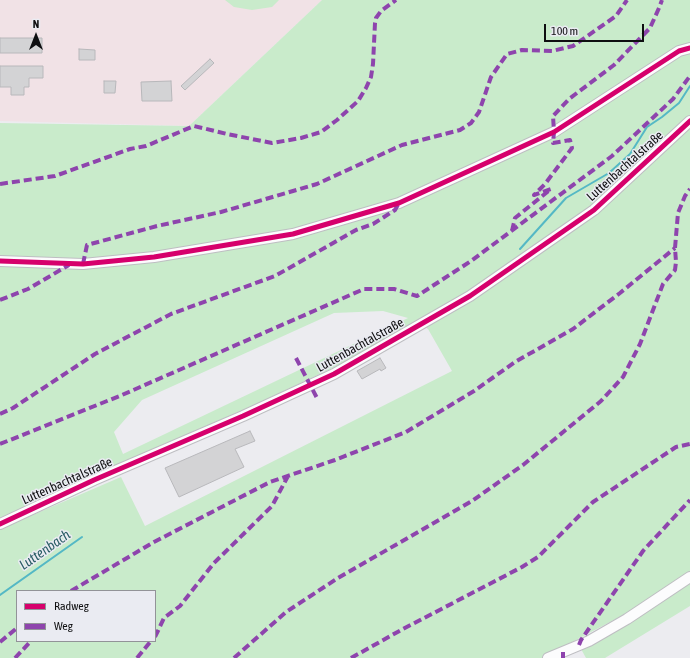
<!DOCTYPE html>
<html>
<head>
<meta charset="utf-8">
<style>
	body { margin:0 }
	#map { position:relative; width:690px; height:658px; overflow:hidden; background:#ececf0; font-family:"Asap Condensed",sans-serif }
	canvas { display:block }
	.legend { position:absolute; left:16px; top:590px; width:140px; height:52px; box-sizing:border-box; background:#eaebf2; border:1px solid #929398; margin:0; padding:5px 7px; list-style:none; font-size:12px; color:#0f0f11 }
	.legend li { display:flex; align-items:center; gap:8px; height:20px }
	.legend b { width:20px; border:1px solid #929398 }
	.north { position:absolute; left:16px; top:16px; width:40px; height:40px; -webkit-text-stroke:3px #eaebf2; paint-order:stroke; rotate:0deg; font-size:11px; font-weight:700; line-height:16px; text-align:center; color:#0f0f11 }
	.north::after { content:''; display:block; margin:auto; width:14px; height:18px; background:#0f0f11; clip-path:polygon(50% 0,100% 100%,50% 72%,0 100%) }
	.scale { position:absolute; left:544px; top:24px; width:100px; height:18px; box-sizing:border-box; border:2px solid #0f0f11; border-top:0; padding-left:5px; font-size:12px; line-height:14px; white-space:nowrap; color:#0f0f11; -webkit-text-stroke:3px #eaebf2; paint-order:stroke }
</style>
</head>
<body>
<div id="map">
<canvas width="690" height="658"></canvas>
<ul class="legend">
<li><b style="height:5px;background:#d6006c"></b>Radweg</li>
<li><b style="height:5px;background:#8e44ad"></b>Weg</li>
</ul>
<div class="north">N</div>
<div class="scale">100 m</div>
</div>
<script>
const ctx = document.querySelector('canvas').getContext('2d');
ctx.lineJoin = 'round';
function fillPath(path, color) {
  ctx.fillStyle = color;
  ctx.fill(path, 'evenodd');
}
function toPath(rows) {
  const path = new Path2D();
  for (const r of rows) {
    path.moveTo(r[0], r[1]);
    for (let i = 2; i < r.length; i += 2) path.lineTo(r[i], r[i + 1]);
  }
  return path;
}
function strokePath(path, color, width, dash) {
  ctx.strokeStyle = color;
  ctx.lineWidth = width;
  ctx.lineCap = dash ? 'butt' : 'round';
  ctx.setLineDash(dash || []);
  ctx.stroke(path);
}
function drawText(font, color, halo, rows, align = 'center') {
  ctx.font = font + ' "Asap Condensed",sans-serif';
  ctx.lineWidth = 3;
  ctx.setLineDash([]);
  ctx.textBaseline = 'middle';
  ctx.strokeStyle = halo;
  ctx.fillStyle = color;
  for (const [text, x, y, turn = 0] of rows) {
    ctx.save();
    ctx.translate(x, y);
    ctx.rotate((+turn || 0) * Math.PI / 180);
    ctx.textAlign = isNaN(turn) ? turn : align;
    if (halo) ctx.strokeText(text, 0, 0);
    ctx.fillText(text, 0, 0);
    ctx.restore();
  }
}
const industrial = toPath([
	[0,0,322,0,189,126,0,121]
]);
const green = toPath([
	[225,0,279,0,272,7,252,10,234,7],
	[322,0,690,0,690,606,605,658,586,658,581,649,665,593,555,651,557,658,0,658,0,529,121,477,145,526,452,371,428,329,418,323,358,356,252,406,100,472,0,519,0,123,189,126],
	[383,311,408,318,123,454,114,432,142,400,334,313],
	[17,591,155,591,155,641,17,641]
]);
const stream = toPath([
	[520,249,566,198,609,173,630,154,647,127,662,117,679,103,690,86],
	[0,595,82,537]
]);
const building = toPath([
	[0,38,42,38,42,53,0,53,0,38],
	[79,49,95,50,95,60,79,60,79,49],
	[210,59,214,63,185,90,181,86,210,59],
	[0,66,43,66,43,78,29,78,29,87,24,87,24,95,11,95,11,87,0,87,0,66],
	[104,81,116,81,115,93,104,93,104,81],
	[171,81,172,101,142,101,141,82,171,81],
	[380,358,386,368,381,371,380,369,362,379,357,371,380,358],
	[250,431,255,441,235,449,244,467,179,497,165,468,250,431]
]);
const tertiary = toPath([
	[0,261,83,264,154,257,293,234,399,203,554,132,679,51,690,48],
	[0,524,94,480,243,416,334,374,470,296,594,210,690,121],
	[548,658,589,641,627,619,690,577]
]);
const quiet = toPath([
	[0,184,55,176,130,149,146,146,194,126,227,134,272,143,301,138,321,132,337,120,358,101,366,88,371,77,373,64,375,23,376,18,381,11,396,0],
	[512,231,515,218,551,189,534,195,545,184,572,148,570,140,553,143,554,132,553,116,569,99,614,65,650,28,659,8,662,0],
	[83,264,87,245,157,226,221,212,317,184,402,145,460,130,471,123,479,112,491,77,507,54,522,50,552,51,573,46,616,16,627,0],
	[0,300,28,289,69,265],
	[296,358,317,398],
	[0,414,13,408,95,354,171,314,275,276,356,230,373,224,395,210,399,203],
	[0,444,122,395,364,289,394,289,417,296,471,261,612,156,673,99,690,76],
	[71,591,154,542,270,482,335,460,406,432,474,391,515,362,573,329,620,293,675,248],
	[155,637,164,618,180,606,214,563,272,506,288,476],
	[0,642,17,628],
	[579,645,581,640,643,551,690,500],
	[15,658,31,641],
	[137,658,151,641],
	[234,658,286,612,338,578,472,501,523,465,601,401,623,377,640,344,663,284,675,270,676,262,675,248,678,213,685,196,690,189],
	[351,658,403,629,522,567,538,557,593,502,676,447,690,444],
	[563,658,563,652]
]);
const cycleway = toPath([
	[0,261,83,264,154,257,293,234,399,203,554,132,679,51,690,48],
	[0,524,94,480,243,416,334,374,470,296,594,210,690,121]
]);
const streetNames = [
	["Luttenbachtalstraße",625,166,-42],
	["Luttenbachtalstraße",360,345,-29],
	["Luttenbachtalstraße",67,481,-24]
];
const waterNames = [
	["Luttenbach",45,550,-35]
];
fillPath(industrial, '#f1e2e6');
fillPath(green, '#c9ebcb');
strokePath(stream, '#54b8c5', 2);
fillPath(building, '#d3d3d5');
strokePath(building, '#b8b8bb', 1);
strokePath(tertiary, '#bebec2', 12);
strokePath(tertiary, '#fcfcfd', 10);
strokePath(quiet, '#8e44ad', 4, [8, 4]);
strokePath(cycleway, '#d6006c', 5);
drawText('13px', '#0f0f11', '#eaebf2', streetNames);
drawText('italic 14px', '#2a5d65', '#eaebf2', waterNames);
</script>
</body>
</html>
